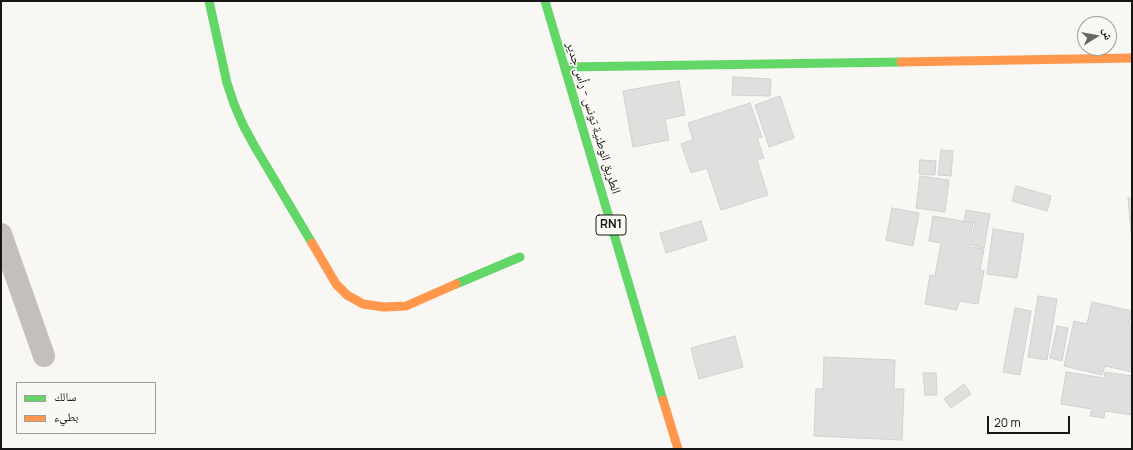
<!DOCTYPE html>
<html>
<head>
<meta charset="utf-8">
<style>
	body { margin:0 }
	#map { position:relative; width:1133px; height:450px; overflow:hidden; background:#f8f7f4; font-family:Manrope,"Noto Naskh Arabic",sans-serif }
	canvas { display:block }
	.frame { position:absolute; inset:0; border:2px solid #171614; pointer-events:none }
	.legend { position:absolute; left:16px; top:382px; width:140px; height:52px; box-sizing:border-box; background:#faf8f2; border:1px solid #9f9e99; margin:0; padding:5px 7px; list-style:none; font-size:12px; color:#171614 }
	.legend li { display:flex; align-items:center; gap:8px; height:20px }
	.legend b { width:20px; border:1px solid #9f9e99 }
	.north { position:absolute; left:1077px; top:16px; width:40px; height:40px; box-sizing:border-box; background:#faf8f2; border:1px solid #9f9e99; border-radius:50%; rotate:79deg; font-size:11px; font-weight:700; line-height:16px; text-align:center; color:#171614 }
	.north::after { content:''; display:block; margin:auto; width:14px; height:18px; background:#666562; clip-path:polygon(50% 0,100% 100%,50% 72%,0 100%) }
	.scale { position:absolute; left:987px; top:416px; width:83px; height:18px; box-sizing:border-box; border:2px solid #171614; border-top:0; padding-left:5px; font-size:12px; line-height:14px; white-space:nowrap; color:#171614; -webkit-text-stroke:3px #faf8f2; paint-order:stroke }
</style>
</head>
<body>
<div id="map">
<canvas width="1133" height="450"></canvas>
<div class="frame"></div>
<ul class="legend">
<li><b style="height:5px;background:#63d668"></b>سالك</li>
<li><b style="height:5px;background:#ff974d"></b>بطيء</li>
</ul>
<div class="north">ش</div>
<div class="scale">20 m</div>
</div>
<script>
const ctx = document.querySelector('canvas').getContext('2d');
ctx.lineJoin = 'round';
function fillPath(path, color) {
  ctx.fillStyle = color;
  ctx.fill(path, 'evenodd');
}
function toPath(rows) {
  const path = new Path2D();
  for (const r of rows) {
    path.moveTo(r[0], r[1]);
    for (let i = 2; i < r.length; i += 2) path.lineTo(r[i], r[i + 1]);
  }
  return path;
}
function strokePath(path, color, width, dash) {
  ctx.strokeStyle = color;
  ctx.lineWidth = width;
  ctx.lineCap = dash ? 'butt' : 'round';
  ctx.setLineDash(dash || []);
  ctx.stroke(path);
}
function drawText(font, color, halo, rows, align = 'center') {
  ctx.font = font + ' Manrope,"Noto Naskh Arabic",sans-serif';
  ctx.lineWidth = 3.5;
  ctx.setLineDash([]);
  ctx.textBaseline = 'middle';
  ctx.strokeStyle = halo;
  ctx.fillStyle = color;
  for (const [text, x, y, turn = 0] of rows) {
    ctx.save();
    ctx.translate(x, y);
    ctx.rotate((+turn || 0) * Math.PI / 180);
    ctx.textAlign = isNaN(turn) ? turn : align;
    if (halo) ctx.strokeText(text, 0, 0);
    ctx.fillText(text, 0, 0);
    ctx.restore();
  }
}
const building = toPath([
	[733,77,771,79,770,96,732,95,733,77],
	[679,81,685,115,665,119,669,140,633,147,623,91,679,81],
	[780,96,794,138,769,147,755,105,780,96],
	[750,103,762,137,757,138,764,158,757,160,768,195,721,210,707,168,691,173,681,144,693,140,688,123,750,103],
	[941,150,953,151,951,176,938,175,941,150],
	[920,160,936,161,935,175,919,174,920,160],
	[920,176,949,180,945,212,916,208,920,176],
	[1016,186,1051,196,1047,211,1012,201,1016,186],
	[1128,198,1132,198,1132,243,1128,198],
	[892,208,919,213,913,246,886,240,892,208],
	[966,210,990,214,984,248,971,245,975,223,964,221,966,210],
	[933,216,973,223,969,247,984,249,980,270,984,271,978,304,959,301,957,310,925,304,930,275,935,276,941,243,929,241,933,216],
	[701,221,707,240,666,253,660,233,701,221],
	[993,229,1024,234,1017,278,987,274,993,229],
	[1038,296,1057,299,1047,360,1028,357,1038,296],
	[1092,302,1132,311,1129,323,1132,324,1132,372,1105,366,1102,375,1064,366,1074,321,1087,324,1092,302],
	[1015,308,1031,311,1020,375,1003,372,1015,308],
	[1057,326,1068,328,1062,361,1050,358,1057,326],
	[735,336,743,367,699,379,691,348,735,336],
	[824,357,895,360,894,389,904,389,902,440,814,436,816,389,823,389,824,357],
	[1066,372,1104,378,1105,372,1132,376,1132,415,1105,411,1104,418,1090,416,1092,409,1061,404,1066,372],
	[923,373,936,373,937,395,925,395,923,373],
	[964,384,971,394,951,408,944,399,964,384]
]);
const street = toPath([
	[1,234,44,356]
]);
const fast = toPath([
	[209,1,227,83,234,104,243,125,255,147,312,243],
	[545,1,663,400],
	[565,67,901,62],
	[456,284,520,257]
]);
const slow = toPath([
	[901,62,1132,58],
	[312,243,336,284,347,295,363,304,384,307,406,306,456,284],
	[663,400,678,449]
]);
const shields = [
	[611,225,30]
];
const shieldNames = [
	["RN1",611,225]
];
const streetNames = [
	["الطريق الوطنية تونس - رأس جدير",593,118,73]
];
fillPath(building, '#e0dfde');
strokePath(building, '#d2d0d0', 1);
strokePath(street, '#c4bfbc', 22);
strokePath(fast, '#63d668', 9);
strokePath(slow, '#ff974d', 9);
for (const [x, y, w] of shields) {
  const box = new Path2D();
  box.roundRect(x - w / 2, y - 10, w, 20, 3);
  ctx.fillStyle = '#faf8f2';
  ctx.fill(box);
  strokePath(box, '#171614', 1);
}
drawText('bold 12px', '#171614', null, shieldNames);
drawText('13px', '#171614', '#faf8f2', streetNames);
</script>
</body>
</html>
